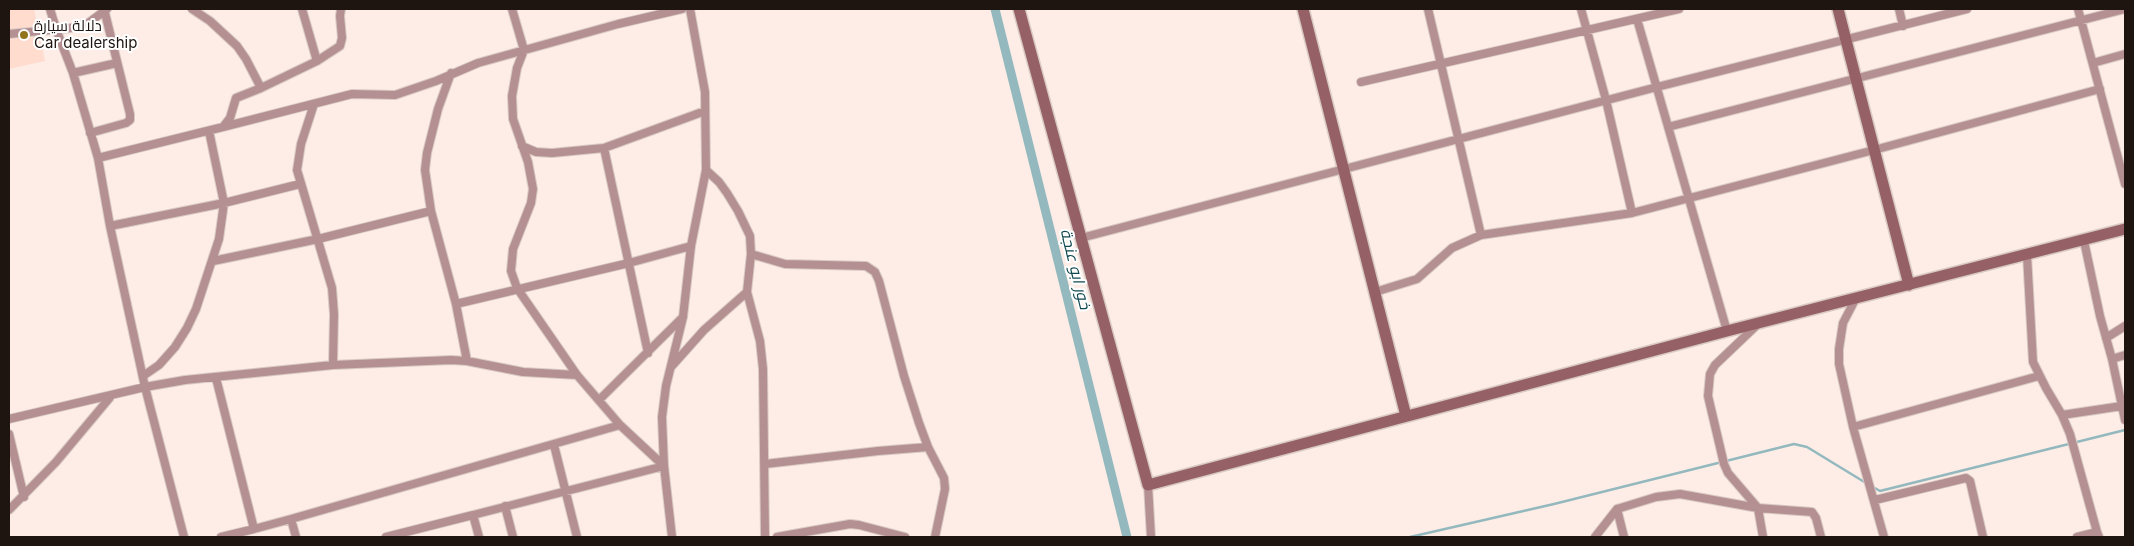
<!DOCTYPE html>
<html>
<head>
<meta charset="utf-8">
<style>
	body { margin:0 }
	#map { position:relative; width:2134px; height:546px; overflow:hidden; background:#fdede6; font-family:Inter,sans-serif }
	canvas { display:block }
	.frame { position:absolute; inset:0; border:10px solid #1e1511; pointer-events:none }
</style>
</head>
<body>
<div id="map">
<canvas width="2134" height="546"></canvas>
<div class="frame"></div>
</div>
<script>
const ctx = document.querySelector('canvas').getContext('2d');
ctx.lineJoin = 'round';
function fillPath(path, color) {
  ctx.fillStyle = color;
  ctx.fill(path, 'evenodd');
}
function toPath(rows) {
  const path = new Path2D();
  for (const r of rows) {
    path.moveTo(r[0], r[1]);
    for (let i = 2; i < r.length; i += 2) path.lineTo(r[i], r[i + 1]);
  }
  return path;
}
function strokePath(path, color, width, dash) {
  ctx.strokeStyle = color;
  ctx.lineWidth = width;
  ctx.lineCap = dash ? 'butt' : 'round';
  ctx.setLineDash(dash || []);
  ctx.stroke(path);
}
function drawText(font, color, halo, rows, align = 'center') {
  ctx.font = font + ' Inter,Cairo,sans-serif';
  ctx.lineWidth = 4;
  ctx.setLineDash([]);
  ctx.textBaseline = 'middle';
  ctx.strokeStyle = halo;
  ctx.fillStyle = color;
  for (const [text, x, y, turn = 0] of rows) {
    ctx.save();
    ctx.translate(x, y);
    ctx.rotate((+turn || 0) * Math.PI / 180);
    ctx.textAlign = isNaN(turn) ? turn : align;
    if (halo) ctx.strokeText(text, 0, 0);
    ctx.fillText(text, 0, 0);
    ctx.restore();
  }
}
const built = toPath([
	[9,9,34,9,45,61,9,69]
]);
const stream = toPath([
	[1873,487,1880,491,2125,430],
	[1410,537,1554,504,1794,444,1807,447,1866,483]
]);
const canal = toPath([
	[995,9,1127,537]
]);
const street = toPath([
	[50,9,56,29,73,73,98,158,110,226,145,387,184,537],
	[302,9,317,61],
	[512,9,524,50,517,68,512,96,513,119,528,162,533,189,531,203,513,249,511,271,517,288,577,375,620,425,664,466,672,537],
	[1428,9,1481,235],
	[1581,9,1606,100,1632,213],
	[1899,9,1903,26],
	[2078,9,2125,184],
	[1637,19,1727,331],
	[9,34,71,28,87,24,107,9],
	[2093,63,2125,54],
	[73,73,117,63],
	[451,73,438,109,427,153,425,170,431,211,456,304,629,263,691,246],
	[1361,82,1679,9],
	[261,88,317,61,340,46,342,38,340,16,341,9],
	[314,104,301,144,297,170,332,288,334,314,333,365],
	[223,127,352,94,395,95,436,81,478,63,618,24,682,9],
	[1668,127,2125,9],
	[90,133,126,123,130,120,130,114,104,9],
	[522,146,536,152,552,153,604,148,705,111],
	[604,148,648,353],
	[98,158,223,127,230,118,236,98,261,88,246,59,237,46,210,21,192,9],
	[706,170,719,182,727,193,738,211,750,236,751,254,747,292,760,341,763,369,765,537],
	[110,226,224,203,300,184],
	[1081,238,1657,87,1967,9],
	[2084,241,2100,316,2112,359],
	[751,254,785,264,866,266,875,272,879,281,904,376,919,423,928,447,944,478,945,489,935,537],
	[2027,255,2033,362,2046,388,2062,415,2070,434,2097,532],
	[213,261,318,239,431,211],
	[1375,292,1417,279,1452,248,1481,235,1632,213,1874,150,2100,89],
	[1856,298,1843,323,1839,349,1839,364,1853,427,1884,537],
	[456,304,467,361],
	[1758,324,1715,365,1710,374,1708,396,1724,464,1728,473,1758,508,1763,537],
	[2106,338,2125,326],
	[2125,355,2112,359,2125,420],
	[671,367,704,330,747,292],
	[143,376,159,365,175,347,187,328,196,309,219,239,224,203,209,131],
	[216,378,254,529,291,519,296,537],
	[599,400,683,317],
	[2062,415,2122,406],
	[9,419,145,387,185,380,333,365,451,360,467,361,523,372,577,375],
	[1853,427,2039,376],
	[9,434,24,497],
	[554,445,577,537],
	[765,464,878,451,928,447],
	[1148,485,1151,537],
	[1875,500,1966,478,1970,481,1983,537],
	[505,506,513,537],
	[9,510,56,462,112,395],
	[291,519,620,425],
	[221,537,254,529],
	[386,537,473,515],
	[479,537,473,515,664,466,662,417,666,386,683,317,691,246,706,170,705,92,690,9],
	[777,537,850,524,859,525,905,537],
	[1595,537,1617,509],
	[1624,537,1617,509,1656,497,1680,494,1758,508,1812,512,1816,518,1821,537],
	[2077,537,2097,532,2099,537]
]);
const secondary = toPath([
	[1019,9,1148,485,1727,331,2125,229],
	[1303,9,1406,416],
	[1838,9,1909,285]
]);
const markers = [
	[24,35,5,"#93741b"]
];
const poiNames = [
	["دلالة سيارة",34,26],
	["Car dealership",34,43]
];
const waterNames = [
	["خور ابو عنجة",1075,269,76]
];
fillPath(built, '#ffdcce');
strokePath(stream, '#93b8be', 2.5);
strokePath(canal, '#93b8be', 9);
strokePath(street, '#d9cac4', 10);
strokePath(secondary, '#d9cac4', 14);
strokePath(street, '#b59093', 8);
strokePath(secondary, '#956167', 11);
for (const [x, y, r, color] of markers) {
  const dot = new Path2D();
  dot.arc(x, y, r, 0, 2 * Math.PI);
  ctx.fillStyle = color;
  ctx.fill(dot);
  strokePath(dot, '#fff', 2);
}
drawText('15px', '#1e1511', '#fff', poiNames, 'left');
drawText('italic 16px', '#10484f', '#fff', waterNames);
</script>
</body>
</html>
